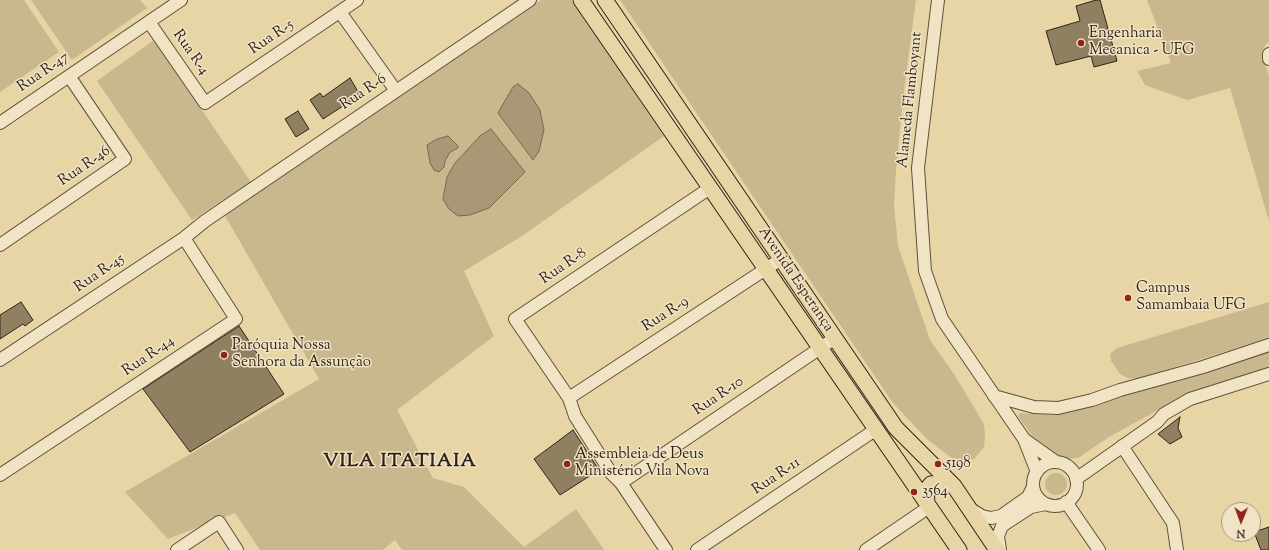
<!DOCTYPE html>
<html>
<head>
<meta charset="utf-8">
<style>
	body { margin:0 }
	#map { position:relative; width:1269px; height:550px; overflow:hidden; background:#e8d5a6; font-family:"Sorts Mill Goudy",serif }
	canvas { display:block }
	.north { position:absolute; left:1221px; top:502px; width:40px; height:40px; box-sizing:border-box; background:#f0e4c5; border:1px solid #a39780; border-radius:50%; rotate:181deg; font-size:11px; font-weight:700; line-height:16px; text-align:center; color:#302319 }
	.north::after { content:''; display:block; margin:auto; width:14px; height:18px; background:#8f2418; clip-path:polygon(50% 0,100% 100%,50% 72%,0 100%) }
</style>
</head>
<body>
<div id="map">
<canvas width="1269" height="550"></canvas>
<div class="north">N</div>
</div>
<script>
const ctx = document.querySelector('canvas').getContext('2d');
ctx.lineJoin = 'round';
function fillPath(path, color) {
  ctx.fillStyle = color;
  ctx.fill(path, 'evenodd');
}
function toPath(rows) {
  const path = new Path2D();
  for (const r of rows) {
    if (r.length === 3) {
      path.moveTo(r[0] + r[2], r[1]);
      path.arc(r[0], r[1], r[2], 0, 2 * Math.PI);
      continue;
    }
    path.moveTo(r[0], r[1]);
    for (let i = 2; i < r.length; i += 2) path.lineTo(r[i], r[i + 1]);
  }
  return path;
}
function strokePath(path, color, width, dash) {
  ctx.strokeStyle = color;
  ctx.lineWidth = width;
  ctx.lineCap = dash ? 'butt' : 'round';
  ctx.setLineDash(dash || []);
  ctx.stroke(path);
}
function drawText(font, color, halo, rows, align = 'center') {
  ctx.font = font + ' "Sorts Mill Goudy",serif';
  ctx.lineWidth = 3;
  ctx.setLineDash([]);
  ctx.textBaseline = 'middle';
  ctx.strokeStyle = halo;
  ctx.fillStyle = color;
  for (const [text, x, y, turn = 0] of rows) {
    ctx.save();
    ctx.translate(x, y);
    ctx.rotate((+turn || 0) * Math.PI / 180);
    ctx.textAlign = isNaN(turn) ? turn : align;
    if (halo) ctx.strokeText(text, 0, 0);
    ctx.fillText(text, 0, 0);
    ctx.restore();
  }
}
const green = toPath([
	[0,0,24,0,59,52,0,92],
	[31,0,140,0,147,8,72,60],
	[541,0,571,0,664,136,522,236,464,271,494,336,397,410,433,478,464,487,524,547,576,509,604,550,402,550,395,540,383,550,260,550,235,513,168,539,125,492,319,379,224,214],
	[620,0,916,0,903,99,896,171,894,204,898,246,930,340,954,374,984,424,985,435,984,447,974,459,962,461,953,459,928,440,893,403],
	[1147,0,1269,0,1269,43,1266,44,1262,51,1269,77,1269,221,1230,88,1187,100,1145,85,1137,71,1171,63],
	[154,40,251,182,192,220,97,81],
	[1269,302,1269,338,1137,379,1128,378,1120,374,1111,361,1110,354,1117,348],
	[1269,351,1269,368,1187,394,1109,437,1078,458,1068,459,1056,456,1035,440,1018,416,1020,413,1053,415,1073,411],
	[1056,484,11]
]);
const water = toPath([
	[518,84,529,93,540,110,544,130,539,151,533,160,498,113,513,87,518,84],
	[491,129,525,172,489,208,470,215,458,216,449,209,443,199,447,177,455,163,481,135,491,129],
	[448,136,458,146,458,148,450,152,445,161,444,167,439,172,434,170,430,163,427,145,437,139,448,136]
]);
const building = toPath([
	[1096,0,1100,0,1117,61,1094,67,1091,56,1056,65,1046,31,1080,21,1076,6,1096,0],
	[350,78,360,95,323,119,310,100,320,93,323,97,350,78],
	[298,111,309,129,296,137,285,119,298,111],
	[21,302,33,320,25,326,23,324,0,339,0,315,21,302],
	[239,326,284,394,190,452,143,389,239,326],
	[1180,417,1178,428,1182,437,1170,444,1158,434,1180,417],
	[573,430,599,470,560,495,534,459,573,430],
	[1269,527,1269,550,1261,550,1254,532,1269,527]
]);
const minor = toPath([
	[938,0,918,168,925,271,942,319,1024,439,1037,472],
	[340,12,396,91],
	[149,22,205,103,357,0],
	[1269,54,1269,59],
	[0,123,181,0],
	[0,245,125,159,69,76],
	[0,360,184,238,205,221,530,0],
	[994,396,1034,407,1058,408,1092,400,1120,390,1203,367,1269,345],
	[569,398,781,259],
	[1025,440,1056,462],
	[1122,446,1173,523,1177,550],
	[1055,484,22],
	[0,475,236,319,184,238],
	[1076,479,1157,422,1164,414,1190,399,1269,374],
	[621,483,835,338],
	[1066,502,1099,550],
	[969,508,982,516,991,518,1001,516,1028,497,1033,487],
	[177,550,219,522,237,550],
	[666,550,621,483,611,473,575,416,569,398,515,319,710,188],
	[697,550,875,430],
	[866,550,929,507],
	[1000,550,998,536,1002,526,1031,507,1046,504]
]);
const major = toPath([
	[581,0,959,550],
	[605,0,896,428,954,486,997,550],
	[927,503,926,490,931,484,939,483,954,486]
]);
const markers = [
	[1081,43,4,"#8f2418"],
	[1128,298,4,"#8f2418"],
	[224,355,4,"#8f2418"],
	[567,464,4,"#8f2418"],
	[938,464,4,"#8f2418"],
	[914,492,4,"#8f2418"]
];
const poiNames = [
	["Engenharia",1089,34],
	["Mecanica - UFG",1089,51],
	["Campus",1136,289],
	["Samambaia UFG",1136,306],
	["Paróquia Nossa",232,346],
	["Senhora da Assunção",232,363],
	["Assembleia de Deus",575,455],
	["Ministério Vila Nova",575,472],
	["5198",946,464],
	["3564",922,492]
];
const streetNames = [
	["Rua R-5",272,38,-34],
	["Rua R-4",190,53,55],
	["Rua R-47",44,73,-34],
	["Rua R-6",364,93,-34],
	["Alameda Flamboyant",911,100,-84],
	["Rua R-46",85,167,-34],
	["Rua R-8",564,267,-34],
	["Rua R-45",100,274,-34],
	["Avenida Esperança",795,280,56],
	["Rua R-9",666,315,-33],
	["Rua R-44",149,357,-34],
	["Rua R-10",719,397,-34],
	["Rua R-11",777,477,-34]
];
const districtNames = [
	["VILA ITATIAIA",400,463]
];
fillPath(green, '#c9b78e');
fillPath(water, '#a99876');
strokePath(water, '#796951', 1);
fillPath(building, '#908062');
strokePath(building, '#302319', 1);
strokePath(minor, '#5e503c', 14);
strokePath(major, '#302319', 17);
strokePath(minor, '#f0e4c5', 12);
strokePath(major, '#e8d5a6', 15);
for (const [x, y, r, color] of markers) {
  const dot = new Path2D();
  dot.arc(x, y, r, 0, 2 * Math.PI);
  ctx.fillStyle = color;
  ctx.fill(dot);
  strokePath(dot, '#f0e4c5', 1.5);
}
drawText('15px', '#302319', '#f0e4c5', poiNames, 'left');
drawText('15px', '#302319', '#f0e4c5', streetNames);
ctx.letterSpacing = '1px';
drawText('bold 19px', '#302319', '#f0e4c5', districtNames);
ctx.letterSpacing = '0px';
</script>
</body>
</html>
